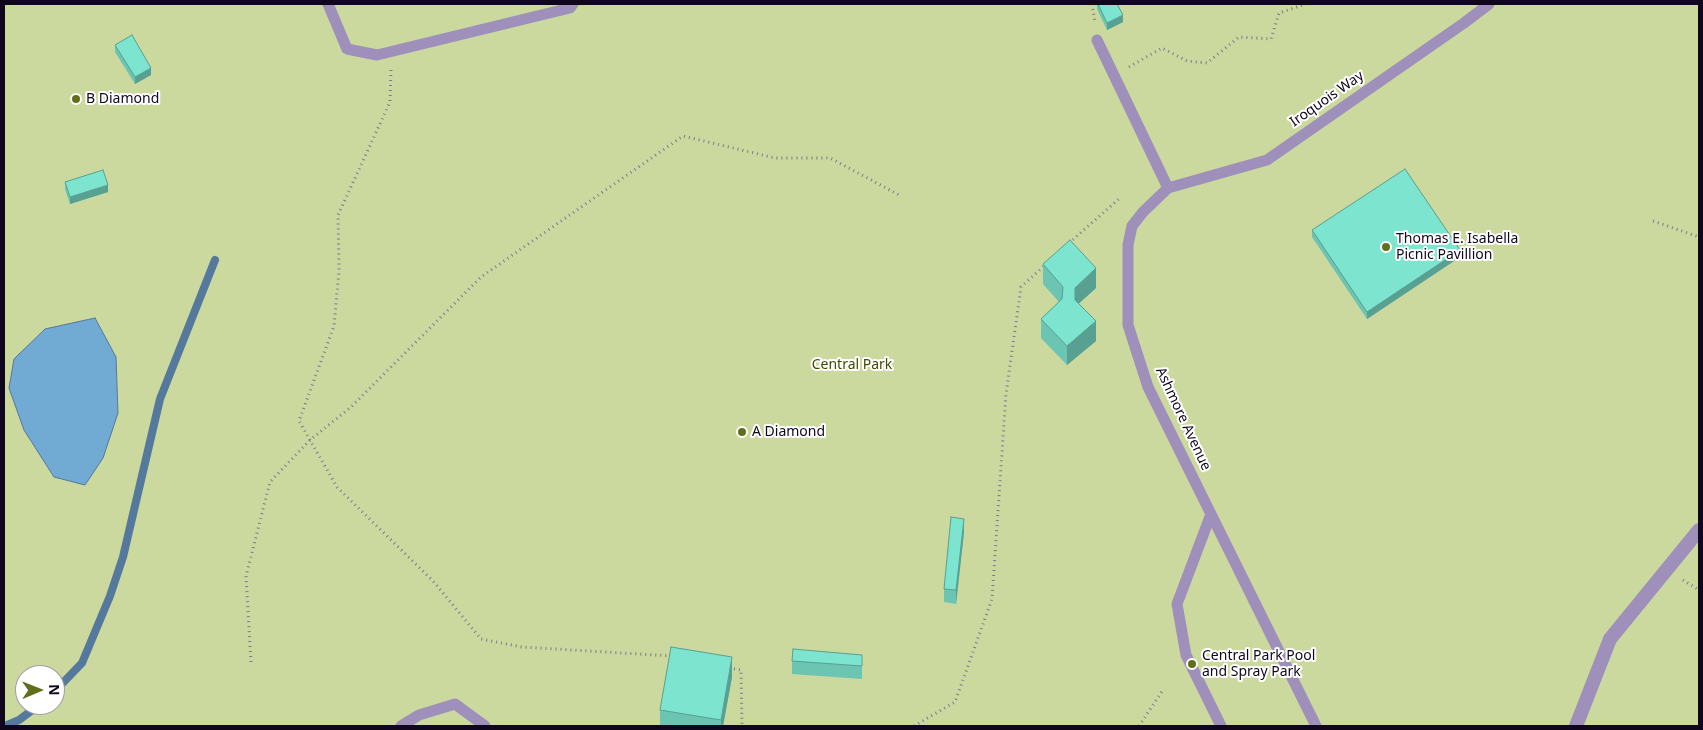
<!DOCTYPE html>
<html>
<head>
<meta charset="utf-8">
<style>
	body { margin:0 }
	#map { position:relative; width:1703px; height:730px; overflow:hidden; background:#e5dcf9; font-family:"Noto Sans",sans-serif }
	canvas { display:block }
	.frame { position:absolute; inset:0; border:5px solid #10061e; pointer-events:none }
	.north { position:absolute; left:15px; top:665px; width:50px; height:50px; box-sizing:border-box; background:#fff; border:1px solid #9f9ba5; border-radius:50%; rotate:89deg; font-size:14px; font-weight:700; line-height:20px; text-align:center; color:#10061e }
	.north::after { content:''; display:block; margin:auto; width:18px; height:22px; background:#606f1a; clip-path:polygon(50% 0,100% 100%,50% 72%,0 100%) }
</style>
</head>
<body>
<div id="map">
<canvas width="1703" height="730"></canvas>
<div class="frame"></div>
<div class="north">N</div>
</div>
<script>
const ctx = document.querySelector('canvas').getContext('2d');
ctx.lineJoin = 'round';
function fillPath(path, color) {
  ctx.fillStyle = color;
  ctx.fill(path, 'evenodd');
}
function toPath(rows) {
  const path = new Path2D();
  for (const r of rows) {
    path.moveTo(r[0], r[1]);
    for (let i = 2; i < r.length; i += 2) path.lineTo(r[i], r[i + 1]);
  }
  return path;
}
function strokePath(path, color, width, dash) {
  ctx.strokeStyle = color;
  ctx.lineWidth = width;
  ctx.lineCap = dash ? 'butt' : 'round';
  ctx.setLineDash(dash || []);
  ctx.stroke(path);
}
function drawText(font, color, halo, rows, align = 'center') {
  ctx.font = font + ' "Noto Sans",sans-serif';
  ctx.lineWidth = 4;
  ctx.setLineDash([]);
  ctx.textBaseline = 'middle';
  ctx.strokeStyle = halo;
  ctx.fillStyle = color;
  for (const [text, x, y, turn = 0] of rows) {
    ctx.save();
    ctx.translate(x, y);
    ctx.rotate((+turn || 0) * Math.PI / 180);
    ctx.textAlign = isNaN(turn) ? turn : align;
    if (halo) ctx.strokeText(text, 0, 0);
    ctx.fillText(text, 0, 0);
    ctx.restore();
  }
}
const green = toPath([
	[4,4,1699,4,1699,726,4,726],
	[25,675,55,675,55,705,25,705]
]);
const water = toPath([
	[95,318,116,357,118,413,103,458,85,485,54,477,24,430,9,388,14,359,45,329,95,318]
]);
const stream = toPath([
	[55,691,82,663,110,596,123,557,160,399,215,260],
	[5,726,19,720,39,705]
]);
const path = toPath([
	[1092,4,1095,22],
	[1129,67,1162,48,1187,61,1207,63,1239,37,1271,39,1279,13,1306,4],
	[391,70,390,102,338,215,339,271,334,326,299,421,337,487,433,581,481,639,522,647,672,656],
	[1653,221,1699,237],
	[1069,243,1120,198],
	[1683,580,1699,590],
	[251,662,246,576,270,482,310,440,351,407,481,277,683,136,775,158,830,158,901,196],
	[729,668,741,670,742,726],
	[914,726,955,702,992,599,1006,394,1021,287,1044,266],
	[1139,726,1163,690]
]);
const service = toPath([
	[328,4,347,49,377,55,570,8,573,4],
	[1097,40,1168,188,1143,212,1132,226,1128,245,1128,325,1148,387,1316,726],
	[1168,188,1267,160,1464,23,1489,4],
	[1211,514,1177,604,1186,655,1221,726],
	[401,726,419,715,455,704,485,726]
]);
const minor = toPath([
	[1576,726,1610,639,1699,530]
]);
const wall = toPath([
	[1097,4,1117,4,1123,22,1107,30,1097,9],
	[115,45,151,75,135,84,115,52],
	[65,182,108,192,70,204,65,189],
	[1312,230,1460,257,1367,319,1312,237],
	[1043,264,1096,288,1078,304,1096,341,1067,365,1041,338,1041,319,1059,302,1043,284],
	[964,532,956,604,944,602,944,589],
	[862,655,862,679,792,674,792,661],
	[732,677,723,726,660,726,660,710]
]);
const shadedWall = toPath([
	[1123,15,1123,22,1107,30,1107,23],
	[151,68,151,75,135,84,135,77],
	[108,185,108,192,70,204,70,197],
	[1460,250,1460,257,1367,319,1367,312],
	[1096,268,1096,288,1075,307,1075,288],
	[1096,321,1096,341,1067,365,1067,346],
	[964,519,964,532,956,604,956,590],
	[732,657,732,677,723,726,721,726,721,720]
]);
const building = toPath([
	[1098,4,1117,4,1123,15,1107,23,1098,4],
	[132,35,151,68,135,77,115,45,132,35],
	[1405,169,1460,250,1367,312,1312,230,1405,169],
	[103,170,108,185,70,197,65,182,103,170],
	[1070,240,1096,268,1075,288,1075,300,1096,321,1067,346,1041,319,1062,299,1063,287,1043,264,1070,240],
	[951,517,964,519,956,590,944,589,951,517],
	[671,647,732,657,721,720,660,710,671,647],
	[793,649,862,655,862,666,792,661,793,649]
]);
const markers = [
	[76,99,5,"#606f1a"],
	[1386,247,5,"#606f1a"],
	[742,432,5,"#606f1a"],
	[1192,664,5,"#606f1a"]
];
const poiNames = [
	["B Diamond",86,99],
	["Thomas E. Isabella",1396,239],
	["Picnic Pavillion",1396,255],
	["A Diamond",752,432],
	["Central Park Pool",1202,656],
	["and Spray Park",1202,672]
];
const streetNames = [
	["Iroquois Way",1327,99,-35],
	["Ashmore Avenue",1183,419,65]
];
const parkNames = [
	["Central Park",852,365]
];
fillPath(green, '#cbd99e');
fillPath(water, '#71aad2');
strokePath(water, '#54799c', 1);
strokePath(stream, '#54799c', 8);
strokePath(path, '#817792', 3, [1, 4]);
strokePath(service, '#9e90bb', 11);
strokePath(minor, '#9e90bb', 14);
fillPath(wall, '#6cc4b2');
fillPath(shadedWall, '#58a091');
fillPath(building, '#7de4cf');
strokePath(building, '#58a091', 1);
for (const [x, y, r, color] of markers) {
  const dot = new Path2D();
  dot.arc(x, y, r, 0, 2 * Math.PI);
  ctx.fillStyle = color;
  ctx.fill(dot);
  strokePath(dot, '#fff', 2);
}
drawText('14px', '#10061e', '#fff', poiNames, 'left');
drawText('14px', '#10061e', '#fff', streetNames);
drawText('14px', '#3f4a00', '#fff', parkNames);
</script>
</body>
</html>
